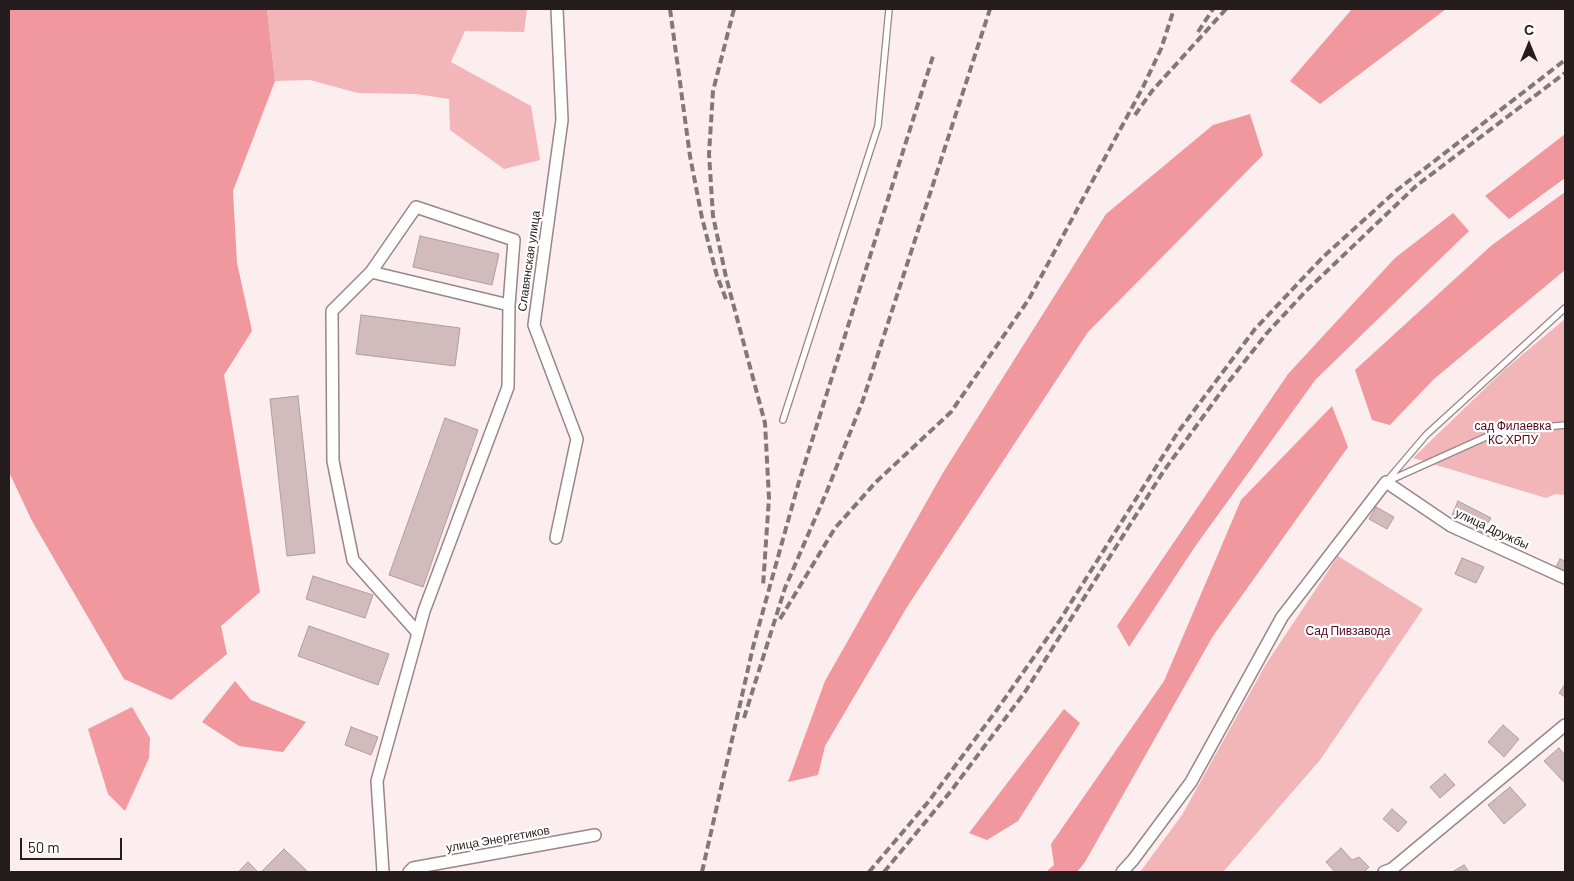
<!DOCTYPE html>
<html>
<head>
<meta charset="utf-8">
<style>
	body { margin:0 }
	#map { position:relative; width:1574px; height:881px; overflow:hidden; background:#fcedee; font-family:Barlow,sans-serif }
	canvas { display:block }
	.frame { position:absolute; inset:0; border:10px solid #251d1d; pointer-events:none }
	.north { position:absolute; left:1504px; top:20px; width:50px; height:50px; -webkit-text-stroke:4px #fff; paint-order:stroke; rotate:0deg; font-size:14px; font-weight:700; line-height:20px; text-align:center; color:#251d1d }
	.north::after { content:''; display:block; margin:auto; width:18px; height:22px; background:#251d1d; clip-path:polygon(50% 0,100% 100%,50% 72%,0 100%) }
	.scale { position:absolute; left:20px; top:838px; width:102px; height:22px; box-sizing:border-box; border:2px solid #251d1d; border-top:0; padding-left:6px; font-size:15px; line-height:18px; white-space:nowrap; color:#251d1d; -webkit-text-stroke:4px #fff; paint-order:stroke }
</style>
</head>
<body>
<div id="map">
<canvas width="1574" height="881"></canvas>
<div class="frame"></div>
<div class="north">С</div>
<div class="scale">50 m</div>
</div>
<script>
const ctx = document.querySelector('canvas').getContext('2d');
ctx.lineJoin = 'round';
function fillPath(path, color) {
  ctx.fillStyle = color;
  ctx.fill(path, 'evenodd');
}
function toPath(rows) {
  const path = new Path2D();
  for (const r of rows) {
    path.moveTo(r[0], r[1]);
    for (let i = 2; i < r.length; i += 2) path.lineTo(r[i], r[i + 1]);
  }
  return path;
}
function strokePath(path, color, width, dash) {
  ctx.strokeStyle = color;
  ctx.lineWidth = width;
  ctx.lineCap = dash ? 'butt' : 'round';
  ctx.setLineDash(dash || []);
  ctx.stroke(path);
}
function drawText(font, color, halo, rows, align = 'center') {
  ctx.font = font + ' Barlow,sans-serif';
  ctx.lineWidth = 4.5;
  ctx.setLineDash([]);
  ctx.textBaseline = 'middle';
  ctx.strokeStyle = halo;
  ctx.fillStyle = color;
  for (const [text, x, y, turn = 0] of rows) {
    ctx.save();
    ctx.translate(x, y);
    ctx.rotate((+turn || 0) * Math.PI / 180);
    ctx.textAlign = isNaN(turn) ? turn : align;
    if (halo) ctx.strokeText(text, 0, 0);
    ctx.fillText(text, 0, 0);
    ctx.restore();
  }
}
const green = toPath([
	[267,9,527,9,524,32,465,31,451,62,531,106,540,160,504,169,450,130,449,99,416,94,358,93,310,80,275,81],
	[1565,319,1565,495,1555,494,1546,498,1413,458,1504,370],
	[1338,556,1423,609,1320,760,1223,872,1140,872,1182,815,1266,664]
]);
const forest = toPath([
	[9,9,267,9,275,81,233,191,237,263,252,331,224,375,260,592,221,626,227,654,171,700,124,679,32,521,9,472],
	[1352,9,1446,9,1320,104,1290,81],
	[1250,114,1263,155,1088,332,907,607,825,746,818,775,788,782,825,681,944,471,1106,214,1213,125],
	[1565,134,1565,178,1509,219,1485,196],
	[1565,192,1565,270,1434,379,1390,425,1372,420,1355,370,1492,245],
	[1453,213,1469,231,1316,379,1194,548,1129,647,1117,626,1288,374,1395,258],
	[1332,406,1348,447,1213,636,1085,862,1077,872,1046,872,1054,865,1051,844,1164,681,1241,500],
	[235,681,251,700,306,722,283,752,239,746,202,722],
	[1064,709,1080,723,1018,821,987,840,969,833]
]);
const water = toPath([
	[132,707,150,738,149,758,125,811,108,794,88,729]
]);
const building = toPath([
	[420,236,499,254,492,285,413,267,420,236],
	[361,315,460,328,455,366,356,354,361,315],
	[298,396,315,553,287,556,270,399,298,396],
	[445,418,478,430,423,587,389,575,445,418],
	[1458,501,1491,518,1482,532,1452,515,1458,501],
	[1376,507,1394,517,1387,529,1369,519,1376,507],
	[1462,558,1484,567,1476,583,1455,574,1462,558],
	[1560,559,1565,561,1565,573,1555,569,1560,559],
	[313,576,373,595,365,618,306,599,313,576],
	[309,626,389,654,378,685,298,656,309,626],
	[1565,684,1565,697,1559,693,1565,684],
	[1503,725,1519,739,1504,757,1488,742,1503,725],
	[351,727,378,737,371,755,345,745,351,727],
	[1559,748,1565,755,1565,783,1544,761,1559,748],
	[1445,774,1455,785,1440,798,1430,787,1445,774],
	[1510,787,1526,805,1504,824,1488,805,1510,787],
	[1392,809,1407,822,1398,832,1383,819,1392,809],
	[1341,848,1352,860,1359,857,1369,867,1364,872,1335,872,1326,862,1341,848],
	[284,849,308,872,261,872,284,849],
	[248,862,258,872,238,872,248,862],
	[1464,865,1469,872,1452,872,1464,865]
]);
const service = toPath([
	[1565,308,1426,435,1386,482,1497,432,1565,425],
	[783,420,878,126,889,9]
]);
const minor = toPath([
	[371,272,416,207,514,240,509,305],
	[556,538,577,439,534,325,562,120,557,9],
	[383,872,377,781,418,633,424,611,508,387,509,305,371,272,332,311,333,461,353,560,418,633],
	[409,872,413,868,595,835],
	[1122,872,1133,860,1191,782,1282,617,1386,482,1451,526,1565,578],
	[1384,872,1392,869,1565,725]
]);
const rail = toPath([
	[670,9,690,156,702,218,717,276,726,299],
	[734,9,713,91,709,154,713,216,726,277,765,423,769,498,763,586],
	[1198,32,1213,9],
	[1135,115,1152,91,1226,9],
	[780,619,835,528,876,482,951,412,1029,299,1143,87,1161,49,1174,9],
	[744,718,785,588,827,491,863,400,990,9],
	[702,872,753,647,798,485,934,53],
	[869,872,929,801,996,711,1060,620,1178,432,1255,329,1323,257,1397,190,1565,60],
	[884,872,951,791,1025,692,1163,472,1226,385,1267,333,1306,291,1416,186,1565,73]
]);
const streetNames = [
	["Славянская улица",529,261,-82],
	["улица Дружбы",1492,529,25],
	["улица Энергетиков",498,839,-10]
];
const parkNames = [
	["сад Филаевка",1513,426],
	["КС ХРПУ",1513,440],
	["Сад Пивзавода",1348,631]
];
fillPath(green, '#f2b5b8');
fillPath(forest, '#f1989e');
fillPath(water, '#f39aa0');
fillPath(building, '#d2bbbc');
strokePath(building, '#b29c9d', 1);
strokePath(service, '#9b8586', 8);
strokePath(minor, '#9b8586', 14);
strokePath(service, '#fff', 5.5);
strokePath(minor, '#fff', 11);
strokePath(rail, '#837878', 4, [8, 4]);
drawText('12px', '#251d1d', '#fff', streetNames);
drawText('12px', '#560619', '#fff', parkNames);
</script>
</body>
</html>
